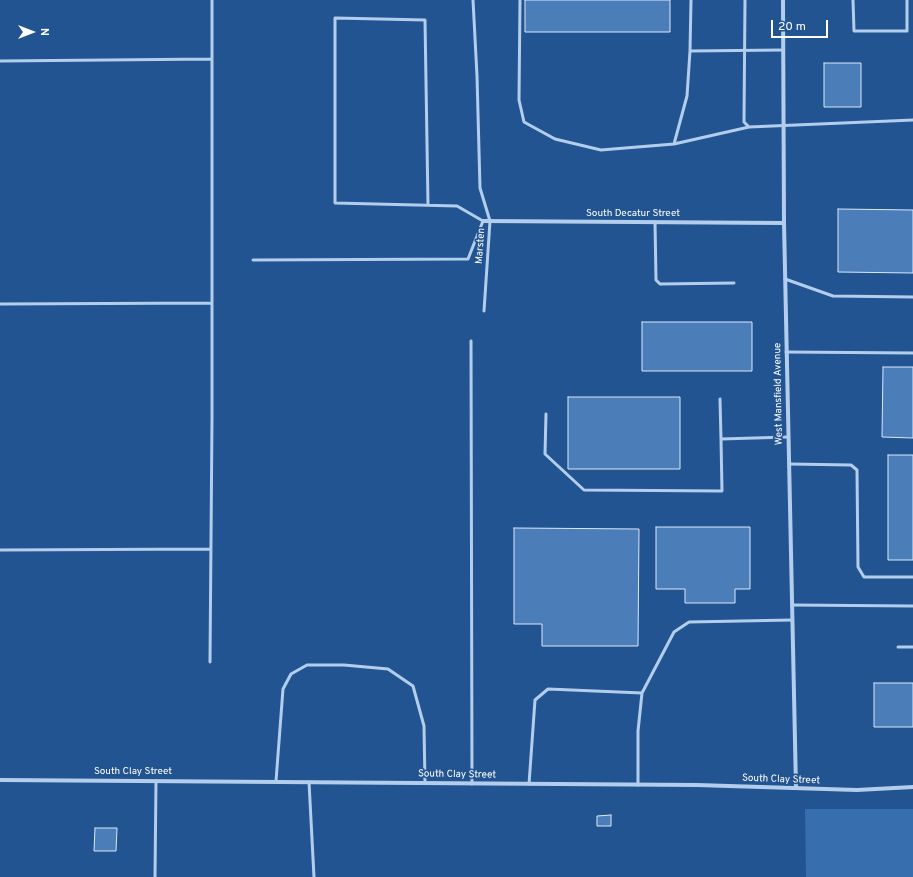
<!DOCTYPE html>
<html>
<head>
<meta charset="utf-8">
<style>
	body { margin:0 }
	#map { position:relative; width:913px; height:877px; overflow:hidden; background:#225491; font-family:Overpass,sans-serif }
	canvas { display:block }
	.north { position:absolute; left:12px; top:12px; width:40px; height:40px; -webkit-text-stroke:3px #225491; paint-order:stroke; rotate:90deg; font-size:11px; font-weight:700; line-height:16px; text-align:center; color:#fff }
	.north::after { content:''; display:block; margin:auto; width:14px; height:18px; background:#fff; clip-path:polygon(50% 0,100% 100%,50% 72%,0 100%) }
	.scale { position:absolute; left:771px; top:20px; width:57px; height:18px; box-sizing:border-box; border:2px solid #fff; border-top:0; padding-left:5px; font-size:12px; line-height:14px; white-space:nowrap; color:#fff; -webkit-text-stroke:3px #225491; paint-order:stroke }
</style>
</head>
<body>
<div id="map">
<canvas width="913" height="877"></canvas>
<div class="north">N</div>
<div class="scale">20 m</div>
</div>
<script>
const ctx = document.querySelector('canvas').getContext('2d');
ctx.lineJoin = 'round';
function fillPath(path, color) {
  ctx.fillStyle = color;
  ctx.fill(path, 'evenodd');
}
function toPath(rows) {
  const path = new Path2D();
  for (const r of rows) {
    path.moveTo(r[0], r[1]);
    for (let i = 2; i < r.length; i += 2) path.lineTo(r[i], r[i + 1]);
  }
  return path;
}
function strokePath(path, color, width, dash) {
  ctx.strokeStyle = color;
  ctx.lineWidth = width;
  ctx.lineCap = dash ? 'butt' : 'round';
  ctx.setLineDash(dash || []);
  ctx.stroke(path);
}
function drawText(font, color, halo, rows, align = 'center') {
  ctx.font = font + ' Overpass,sans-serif';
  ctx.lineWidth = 3.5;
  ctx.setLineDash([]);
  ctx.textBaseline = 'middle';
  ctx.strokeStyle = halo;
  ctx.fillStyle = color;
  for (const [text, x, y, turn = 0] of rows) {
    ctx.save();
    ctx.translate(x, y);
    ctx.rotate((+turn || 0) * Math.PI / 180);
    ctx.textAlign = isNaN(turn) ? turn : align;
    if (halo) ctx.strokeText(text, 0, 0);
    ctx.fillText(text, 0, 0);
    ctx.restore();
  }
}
const green = toPath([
	[805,809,913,809,913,877,806,877]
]);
const building = toPath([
	[525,0,670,0,670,32,525,32,525,0],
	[824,63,861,63,861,107,824,107,824,63],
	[838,209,913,210,913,273,838,272,838,209],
	[642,322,752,322,752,371,642,371,642,322],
	[883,367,913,367,913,438,882,437,883,367],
	[568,397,680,397,680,469,568,469,568,397],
	[888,455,913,455,913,560,888,560,888,455],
	[656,527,750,527,750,589,735,589,735,603,685,603,685,589,656,589,656,527],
	[514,528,639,529,638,646,542,646,542,624,514,624,514,528],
	[874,683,913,683,913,727,874,727,874,683],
	[611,815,611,826,597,826,597,816,611,815],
	[95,828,117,828,116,851,94,851,95,828]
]);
const lane = toPath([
	[473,0,477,76,480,188,490,221,484,311],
	[520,0,519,100,524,122,555,139,601,150,674,144],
	[691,0,690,51,783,50],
	[745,0,744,122,749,127,913,120],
	[853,0,854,31,907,31,907,0],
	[690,51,687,96,674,144,749,127],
	[0,61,212,59],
	[655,222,656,280,660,284,734,283],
	[253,260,468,259,483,221,457,206,335,203,335,18,425,20,428,205],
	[785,279,833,296,913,297],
	[0,304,212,303],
	[471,341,472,784],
	[786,352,913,353],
	[720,399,721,439],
	[546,414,545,454,584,490,722,491,721,439,788,437],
	[789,464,851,465,857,470,858,567,864,577,913,577],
	[0,550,211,549],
	[792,605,913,606],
	[898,647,913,647],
	[210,662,212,418,212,0],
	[276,781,283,689,291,674,307,665,344,665,388,669,413,686,424,726,425,783],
	[309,782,314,877],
	[529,784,535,700,548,689,642,693],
	[638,785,638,731,642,693,674,632,689,622,792,620],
	[155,877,156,781]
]);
const street = toPath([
	[783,0,784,223,796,788],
	[483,221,784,223],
	[0,780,697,785,857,790,913,787]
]);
const streetNames = [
	["South Decatur Street",633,214],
	["Marsten",481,246,-86],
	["West Mansfield Avenue",779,394,-91],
	["South Clay Street",133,772],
	["South Clay Street",457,775,1],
	["South Clay Street",781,780,2]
];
fillPath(green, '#366eae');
fillPath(building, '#4b7eb8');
strokePath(building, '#d9e8f9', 1);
strokePath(lane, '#b3ceed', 3);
strokePath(street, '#b3ceed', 4);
drawText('10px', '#fff', '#225491', streetNames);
</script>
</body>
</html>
